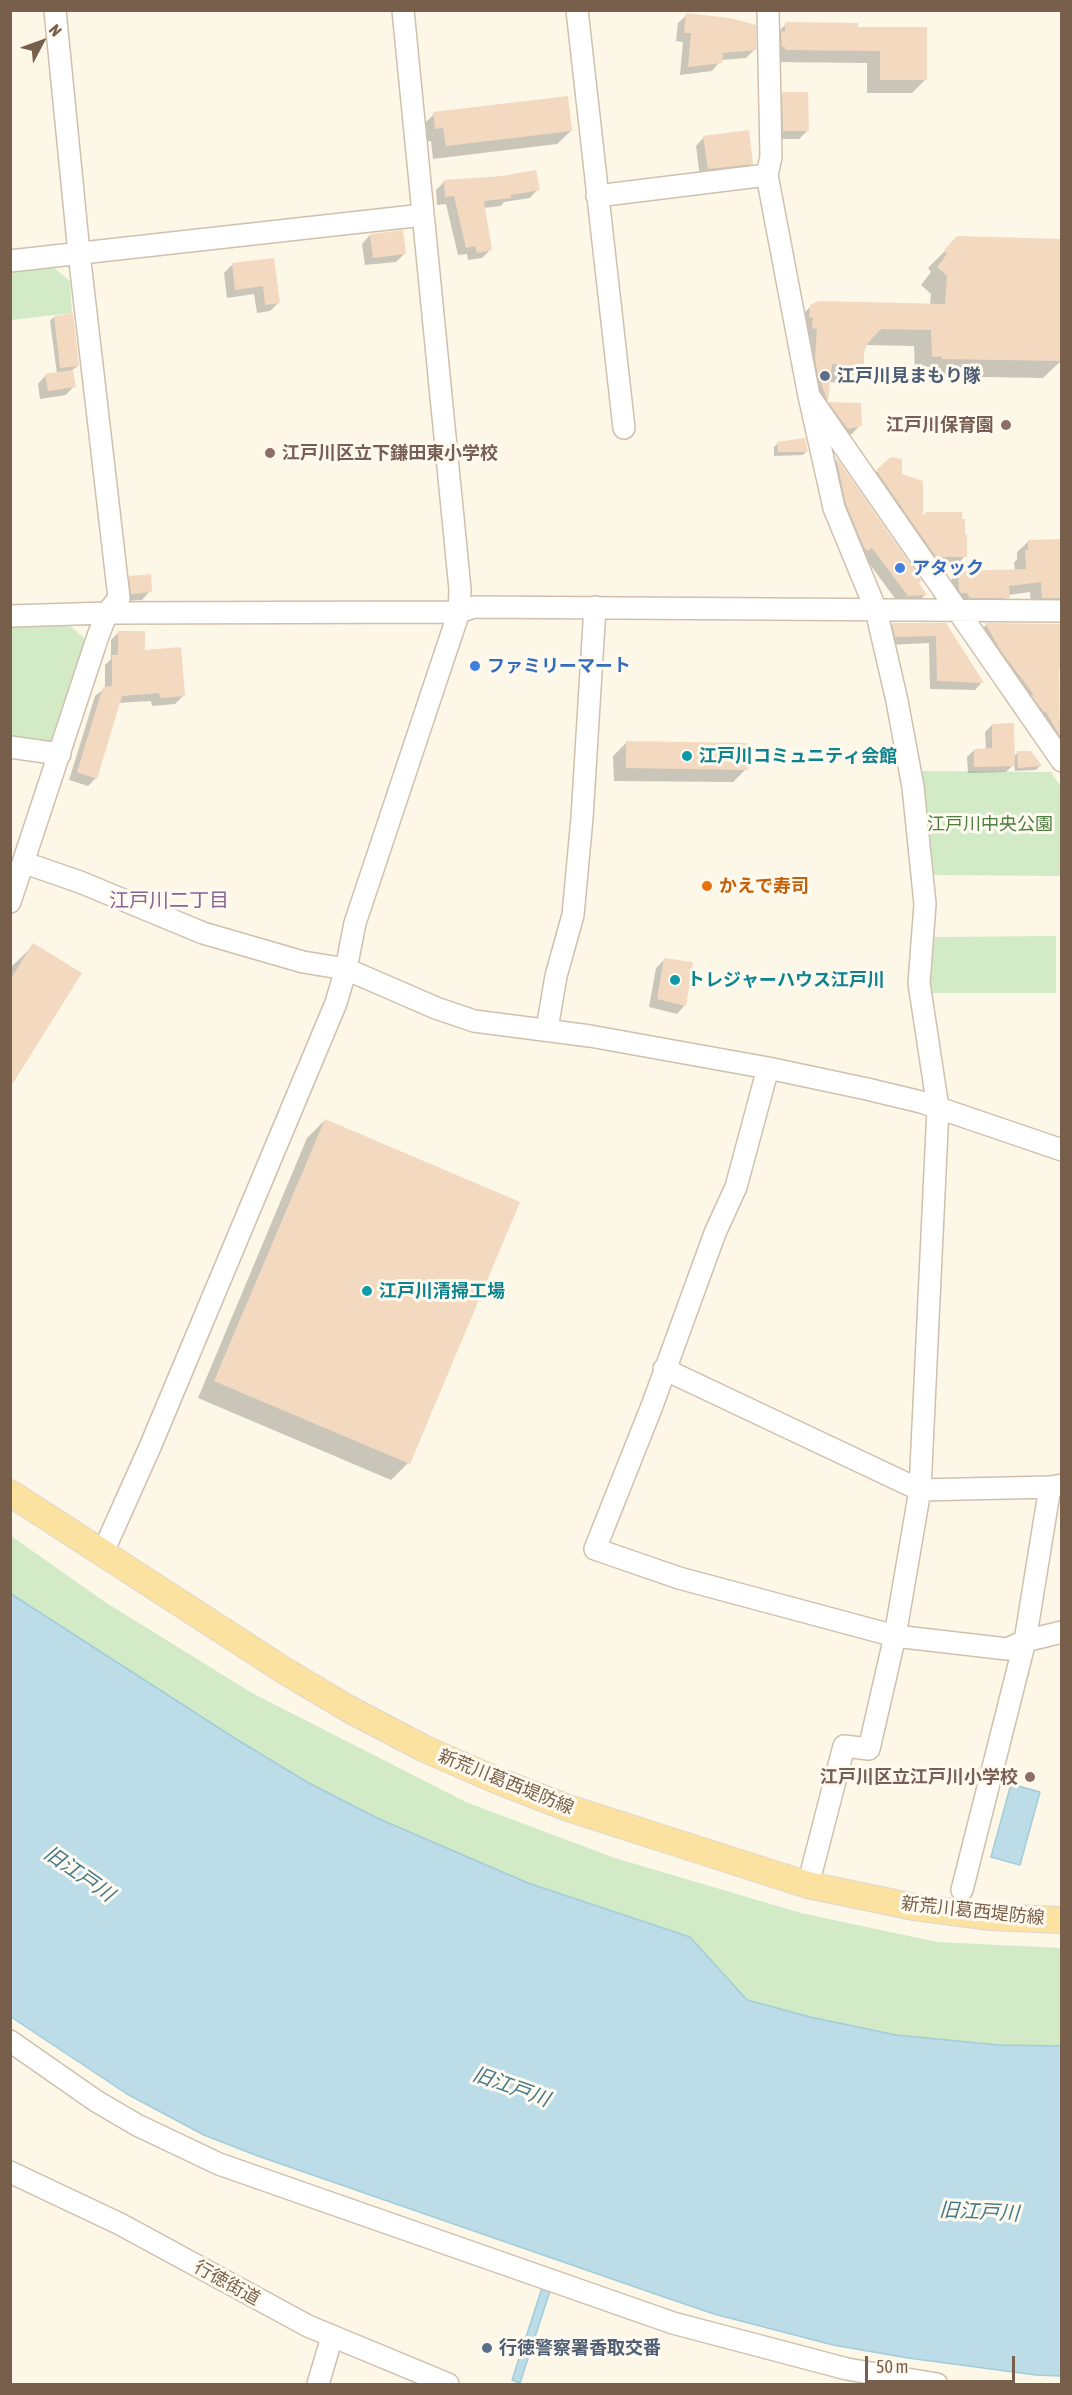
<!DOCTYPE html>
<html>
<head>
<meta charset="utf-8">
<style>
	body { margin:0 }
	#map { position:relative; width:1072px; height:2395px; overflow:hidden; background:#fdf7e8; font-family:"Asap Condensed",sans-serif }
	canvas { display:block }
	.frame { position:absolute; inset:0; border:12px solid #785f4b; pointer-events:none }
	.north { position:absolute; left:12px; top:12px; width:60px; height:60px; -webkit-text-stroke:4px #fffaef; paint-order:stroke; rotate:49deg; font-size:16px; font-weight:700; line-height:24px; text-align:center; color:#785f4b }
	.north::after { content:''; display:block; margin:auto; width:21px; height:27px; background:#785f4b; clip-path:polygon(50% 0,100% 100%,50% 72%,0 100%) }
	.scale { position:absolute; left:865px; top:2356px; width:150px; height:27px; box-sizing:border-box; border:3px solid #785f4b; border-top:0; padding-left:8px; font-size:18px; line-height:21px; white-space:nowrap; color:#785f4b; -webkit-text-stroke:4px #fffaef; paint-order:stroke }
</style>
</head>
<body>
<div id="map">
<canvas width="1072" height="2395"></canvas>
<div class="frame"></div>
<div class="north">N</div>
<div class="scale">50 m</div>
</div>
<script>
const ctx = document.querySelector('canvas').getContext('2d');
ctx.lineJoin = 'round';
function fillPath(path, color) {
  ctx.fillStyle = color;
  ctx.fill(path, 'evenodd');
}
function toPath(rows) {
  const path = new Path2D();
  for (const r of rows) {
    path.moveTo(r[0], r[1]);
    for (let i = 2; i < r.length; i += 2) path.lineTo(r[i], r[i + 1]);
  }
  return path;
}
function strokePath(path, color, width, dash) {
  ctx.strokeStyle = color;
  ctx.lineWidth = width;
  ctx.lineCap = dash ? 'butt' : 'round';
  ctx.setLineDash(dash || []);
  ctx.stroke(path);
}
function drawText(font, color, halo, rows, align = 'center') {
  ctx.font = font + ' "Asap Condensed","Noto Sans JP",sans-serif';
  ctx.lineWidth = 6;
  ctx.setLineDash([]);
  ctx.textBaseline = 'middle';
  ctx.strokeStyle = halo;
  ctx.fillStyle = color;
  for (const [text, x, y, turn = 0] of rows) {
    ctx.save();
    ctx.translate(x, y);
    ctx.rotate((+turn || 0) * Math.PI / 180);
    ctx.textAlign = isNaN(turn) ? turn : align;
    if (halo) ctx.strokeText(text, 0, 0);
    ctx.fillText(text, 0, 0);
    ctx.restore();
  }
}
const green = toPath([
	[53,267,70,281,72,313,11,320,10,272],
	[68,624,86,640,51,743,11,737,10,626],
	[919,771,1051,772,1061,787,1061,876,934,875],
	[1056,936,1056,993,926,993,928,937],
	[10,1535,105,1602,252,1693,466,1802,615,1858,801,1913,937,1942,1061,1948,1061,2046,999,2045,896,2035,810,2017,747,2000,690,1937,528,1883,458,1854,377,1818,307,1782,236,1739,11,1594]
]);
const water = toPath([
	[11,1594,236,1739,307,1782,377,1818,528,1883,690,1937,747,2000,810,2017,896,2035,999,2045,1061,2046,1061,2376,1036,2375,908,2358,833,2345,714,2314,664,2297,258,2156,204,2135,127,2094,11,2017,11,1594],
	[1011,1784,1040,1792,1020,1865,991,1857,1011,1784],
	[542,2288,550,2291,520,2383,512,2380,542,2288]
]);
const shadow = toPath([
	[687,15,755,49,746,58,721,60,712,71,680,75,683,42,676,41,678,23],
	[786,24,856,28,925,80,912,93,867,93,867,63,772,62,773,37],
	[783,94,808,130,799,139,775,139,775,102],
	[434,114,571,131,557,144,433,159,431,141,423,142,421,127],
	[704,137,752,163,743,172,700,177,696,146],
	[444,182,538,189,530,198,504,202,501,206,483,208,490,250,482,258,468,260,467,254,458,255,446,204,437,205,436,190],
	[370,235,405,253,396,262,365,265,362,244],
	[958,238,1062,360,1043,378,925,376,925,373,915,374,914,346,865,345,863,365,845,383,829,382,827,401,811,417,793,324,811,306,930,305,931,294,921,285,931,272,928,268],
	[273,259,279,302,270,311,257,313,254,294,227,298,224,273,232,265],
	[54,317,78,366,72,370,74,386,66,395,40,399,38,384,46,375,57,374,50,321],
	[829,403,860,425,852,434,839,437,821,411],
	[778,443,807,451,803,455,774,456,774,447],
	[835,459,920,581,917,583,925,595,917,603,899,604,863,555,828,467],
	[877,471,922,518,965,556,957,565,928,565,868,479],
	[1029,541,1062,541,1062,615,1031,609,1030,592,1008,595,997,609,959,608,947,584,958,573,1015,571,1014,563,1017,559,1017,552],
	[130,577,150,591,142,600,123,601,121,586],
	[893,624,945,624,982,682,975,690,930,689,929,643,888,645,885,632],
	[986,625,1062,625,1062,666,1058,666,1058,718,1062,718,1062,747,975,636],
	[119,632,144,652,184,695,175,704,152,706,151,701,118,703,96,778,88,786,69,780,95,696,105,688,105,665,111,659,111,640],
	[992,725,1013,757,1018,752,1040,766,1036,770,1015,771,1014,764,1006,772,968,773,967,757,974,750,986,750,985,732],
	[626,743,746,769,733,782,614,781,613,756],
	[34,945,10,1085,10,968],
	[665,959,685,1005,677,1014,649,1007,656,968],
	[325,1120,408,1463,391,1480,198,1398,307,1138]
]);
const building = toPath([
	[686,13,730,18,756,25,756,50,723,53,722,63,688,67,691,33,684,33],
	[785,22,858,23,858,27,927,27,927,80,880,80,880,51,785,50,785,47,782,47,781,31,785,32],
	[782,92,808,92,809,131,783,131],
	[568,96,572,131,446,146,443,128,435,129,433,112],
	[749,130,753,164,708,169,703,136],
	[536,170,540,190,511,195,511,198,484,201,492,250,477,253,475,246,466,248,454,196,445,197,444,180,502,176],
	[403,230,406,254,373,258,370,234],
	[957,236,1062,239,1062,361,942,359,941,356,932,357,931,330,881,329,868,343,864,351,864,366,832,364,828,402,818,375,815,359,817,329,812,328,813,318,809,317,810,305,819,301,945,304,947,276,937,267,947,254,944,250],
	[274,258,280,303,265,305,263,286,235,290,232,263],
	[73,313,79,366,60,368,54,316],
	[73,370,76,387,48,391,45,374],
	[828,402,861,403,862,426,848,429],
	[805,438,808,452,778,452,777,442],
	[836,457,922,581,919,583,927,595,908,596,872,548,867,551,863,545,846,504],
	[891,457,902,459,902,474,923,481,923,515,927,512,962,512,962,519,965,519,965,535,967,535,967,557,936,557,876,470],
	[1062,539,1062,598,1042,598,1041,582,1009,586,1010,598,970,598,967,593,961,593,959,590,958,571,1026,569,1025,550,1028,550,1028,540],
	[151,574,152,592,131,594,129,576],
	[892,623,946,623,984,683,937,681,936,636,895,637],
	[985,623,1062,624,1059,679,1060,736,1046,712,1044,712,1031,695,1034,695,1001,651],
	[118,631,145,631,145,650,181,647,185,696,160,698,159,693,122,696,97,779,77,772,103,687,112,686,112,655,118,655],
	[1014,723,1015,766,974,767,974,749,992,748,992,724],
	[626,741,747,743,748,770,626,768],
	[1017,751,1031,751,1042,766,1018,768],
	[33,943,82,973,10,1088,10,980],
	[664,958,693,962,686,1006,657,999],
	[325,1119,520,1202,410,1464,214,1381]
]);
const minor = toPath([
	[577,10,624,428],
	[768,10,771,157,767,175,809,396,1062,761],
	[597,196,767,175],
	[10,261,423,215],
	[10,616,107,613,459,612,474,607,1062,611],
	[10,747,60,754],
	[25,863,80,882,203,933,303,962,346,969,436,1008,474,1021,590,1036,768,1068,867,1089,921,1102,1062,1150],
	[10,902,98,636,107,613,119,598,79,253,55,10],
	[547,1029,556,976,573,915,582,818,595,607],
	[768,1068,736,1187,715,1233,652,1406,595,1549,679,1578,895,1636,1007,1649,1025,1641,1062,1632],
	[664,1369,920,1490,1050,1487,1062,1485],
	[103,1552,150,1447,336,1003,346,969,355,923,459,612,460,589,403,10],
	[808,1885,844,1746,869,1749,895,1636,920,1490,938,1108,919,983,925,904,913,787,897,701,876,610,834,508,809,396],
	[962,1890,1025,1641,1050,1487],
	[10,2041,96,2101,137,2125,219,2164,673,2323,847,2369,937,2384],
	[10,2172,120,2224,308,2326,448,2384],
	[318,2384,332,2337]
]);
const major = toPath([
	[10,1493,285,1671,347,1708,425,1749,496,1780,568,1808,808,1885,914,1907,953,1912,991,1917,1062,1920]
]);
const markers = [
	[825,376,6,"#5c6f8a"],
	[1006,425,6,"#8d6e63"],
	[270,453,6,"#8d6e63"],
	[900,568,6,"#3f7fe0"],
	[475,666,6,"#3f7fe0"],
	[687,756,6,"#0f9aa8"],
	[707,886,6,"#e8710a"],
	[675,980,6,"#0f9aa8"],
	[367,1291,6,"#0f9aa8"],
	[1030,1777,6,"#8d6e63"],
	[487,2348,6,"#5c6f8a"]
];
const serviceNames = [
	["江戸川見まもり隊",837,376],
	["行徳警察署香取交番",499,2348]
];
const educationNames = [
	["江戸川保育園",994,425],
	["江戸川区立下鎌田東小学校",282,453,"left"],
	["江戸川区立江戸川小学校",1018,1777]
];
const shopNames = [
	["アタック",912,568],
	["ファミリーマート",487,666]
];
const cultureNames = [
	["江戸川コミュニティ会館",699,756],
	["トレジャーハウス江戸川",687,980],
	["江戸川清掃工場",379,1291]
];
const parkNames = [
	["江戸川中央公園",990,824]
];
const foodNames = [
	["かえで寿司",719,886]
];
const streetNames = [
	["新荒川葛西堤防線",506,1782,22],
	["新荒川葛西堤防線",973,1911,6],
	["行徳街道",227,2283,29]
];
const neighbourhoodNames = [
	["江戸川二丁目",169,901]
];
const waterNames = [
	["旧江戸川",79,1874,35],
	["旧江戸川",511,2087,20],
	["旧江戸川",979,2212,3]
];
fillPath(green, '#d2ebc6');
fillPath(water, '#bcdde7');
strokePath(water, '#a2ccd9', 1.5);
fillPath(shadow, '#0003');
fillPath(building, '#f3d9bf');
strokePath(minor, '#cfc0ad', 24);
strokePath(major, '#dcd5d0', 28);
strokePath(minor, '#fff', 21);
strokePath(major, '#fce2a0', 26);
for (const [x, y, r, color] of markers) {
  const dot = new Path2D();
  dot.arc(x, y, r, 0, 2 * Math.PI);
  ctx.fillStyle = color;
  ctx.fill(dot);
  strokePath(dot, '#fffaef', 2);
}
drawText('bold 18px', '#4e5e75', '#fffaef', serviceNames, 'left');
drawText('bold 18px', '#785e54', '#fffaef', educationNames, 'right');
drawText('bold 18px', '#366cbe', '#fffaef', shopNames, 'left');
drawText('bold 18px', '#0d838f', '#fffaef', cultureNames, 'left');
drawText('18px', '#4e7e42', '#fffaef', parkNames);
drawText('bold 18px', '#c56008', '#fffaef', foodNames, 'left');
drawText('18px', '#785f4b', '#fffaef', streetNames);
drawText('20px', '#886394', '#fffaef', neighbourhoodNames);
drawText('italic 20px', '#44798b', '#fffaef', waterNames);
</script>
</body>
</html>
